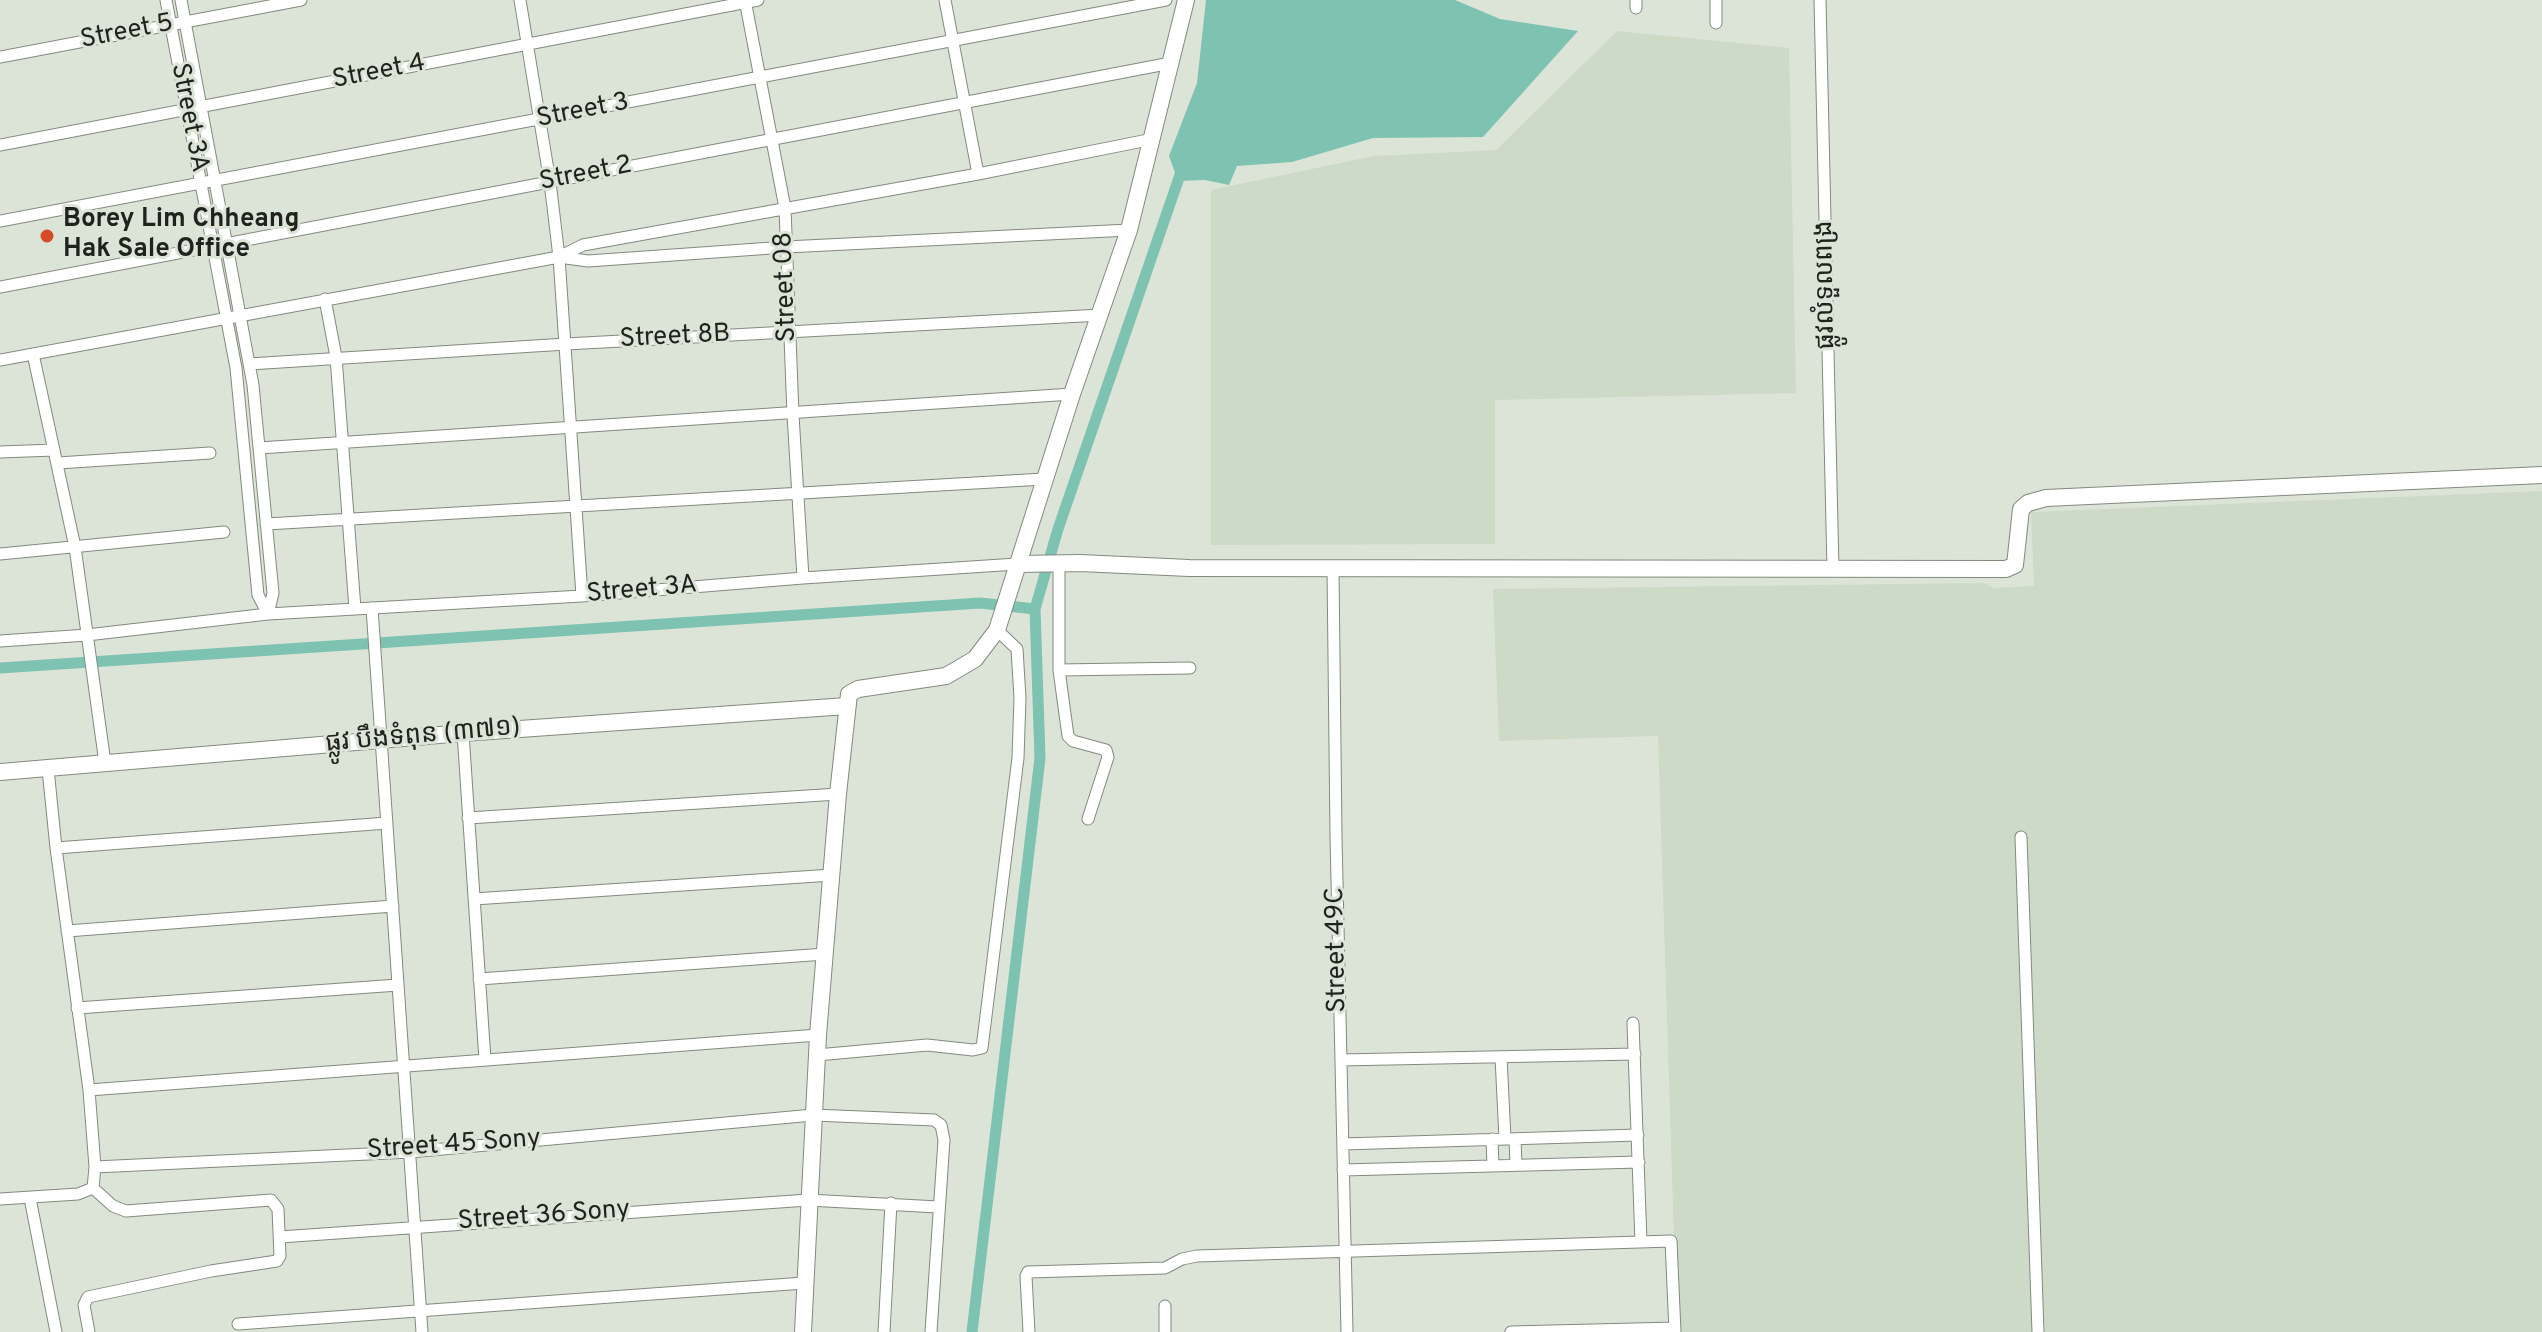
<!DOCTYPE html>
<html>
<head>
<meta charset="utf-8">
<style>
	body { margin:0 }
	canvas { display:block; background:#dbe4d7 }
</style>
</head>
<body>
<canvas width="2542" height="1332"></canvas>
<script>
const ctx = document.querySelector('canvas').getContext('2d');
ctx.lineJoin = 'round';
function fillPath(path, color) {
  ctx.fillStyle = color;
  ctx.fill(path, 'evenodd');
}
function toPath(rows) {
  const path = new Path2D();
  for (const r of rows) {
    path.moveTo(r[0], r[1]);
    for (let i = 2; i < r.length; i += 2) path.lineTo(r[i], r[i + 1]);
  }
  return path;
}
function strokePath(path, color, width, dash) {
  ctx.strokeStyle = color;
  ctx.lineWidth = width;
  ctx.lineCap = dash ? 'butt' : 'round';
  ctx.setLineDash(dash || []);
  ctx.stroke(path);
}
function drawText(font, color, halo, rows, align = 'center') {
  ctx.font = font + ' Overpass,"Noto Sans Khmer",sans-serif';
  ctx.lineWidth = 6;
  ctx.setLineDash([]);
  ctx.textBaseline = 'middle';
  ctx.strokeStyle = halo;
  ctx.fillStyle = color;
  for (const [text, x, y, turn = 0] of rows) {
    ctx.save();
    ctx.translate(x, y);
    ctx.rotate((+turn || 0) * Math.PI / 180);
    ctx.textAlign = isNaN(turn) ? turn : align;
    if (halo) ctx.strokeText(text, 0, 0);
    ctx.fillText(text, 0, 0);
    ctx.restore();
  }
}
const built = toPath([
	[1617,31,1789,48,1796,393,1495,400,1495,544,1211,545,1211,190,1374,156,1496,150],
	[2542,491,2542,1332,1677,1332,1658,736,1499,741,1493,589,1984,583,1993,588,2034,586,2031,512]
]);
const water = toPath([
	[1206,0,1455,0,1500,19,1578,31,1483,137,1373,138,1292,162,1237,166,1229,185,1205,180,1178,181,1169,156,1197,83]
]);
const canal = toPath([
	[0,668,980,603,1035,609],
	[972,1332,1040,758,1035,609,1058,529,1182,169]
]);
const street = toPath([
	[166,0,236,368,258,595,268,614],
	[181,0,253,385,273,593,268,614],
	[520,0,550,182,559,257,582,596],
	[745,0,785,208,793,415,803,578],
	[945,0,978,174],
	[1636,0,1636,8],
	[1716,0,1716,23],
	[1820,0,1833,569],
	[0,57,301,0],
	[0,145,758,0],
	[0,221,1166,0],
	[559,257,588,261,786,247,1129,230],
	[0,287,1171,63],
	[325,299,336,357,355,609],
	[33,354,75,547,105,763],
	[0,360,559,257,583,245,978,174,1153,139],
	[249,364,566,344,1101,315],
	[259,448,1072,394],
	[0,452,54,450],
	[58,463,210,453],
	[266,524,1044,479],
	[0,554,224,532],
	[1059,563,1059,670,1190,668],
	[1333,569,1336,836,1347,1332],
	[372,608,422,1332],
	[0,641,87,635,268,614,582,596,803,578,1017,564],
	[1059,670,1068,736,1073,741,1106,750,1108,757,1088,819],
	[463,733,485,1060],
	[48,769,56,848,89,1090,95,1167,93,1188],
	[468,818,838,794],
	[2021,837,2038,1332],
	[56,848,387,823],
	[474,899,832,875],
	[67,931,393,906],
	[479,979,825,954],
	[77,1008,398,985],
	[1633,1023,1641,1242],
	[817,1055,927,1045,973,1050,982,1048,1018,758,1020,698,1017,649,997,630],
	[1501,1057,1505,1139],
	[1341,1060,1635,1054],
	[89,1090,818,1035],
	[1492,1139,1493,1166],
	[1515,1139,1516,1165],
	[1343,1144,1638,1135],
	[95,1167,410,1152,813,1115,934,1120,941,1125,944,1140,931,1332],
	[1343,1170,1639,1162],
	[30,1198,56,1332],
	[0,1199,78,1194,93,1188],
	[280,1237,808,1200,938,1207],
	[238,1324,804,1283],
	[89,1332,84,1305,88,1297,211,1271,277,1261,280,1256,278,1209,271,1200,126,1211,113,1206,93,1188],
	[884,1332,891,1203],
	[1029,1332,1026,1276,1028,1272,1165,1268,1182,1259,1197,1256,1671,1241,1675,1332],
	[1165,1332,1165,1306],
	[1511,1332,1675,1328]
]);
const secondary = toPath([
	[1017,564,1080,563,1189,568,2006,569,2015,565,2021,509,2028,503,2046,498,2542,475],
	[0,772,463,733,847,706],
	[803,1332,818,1035,838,794,849,694,858,689,946,676,975,659,997,630,1072,394,1129,230,1186,0]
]);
const markers = [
	[47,236,8,"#d44b26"]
];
const streetNames = [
	["Street 5",127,33,-11],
	["Street 4",379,73,-11],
	["Street 3",583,112,-11],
	["Street 3A",188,118,79],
	["Street 2",586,175,-11],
	["ផ្លូវលំទួលពង្រ",1827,285,-91],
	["Street 08",787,287,-92],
	["Street 8B",675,338,-3],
	["Street 3A",642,591,-5],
	["ផ្លូវ បឹងទំពុន (៣៧១)",423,737,-5],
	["Street 49C",1338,950,-91],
	["Street 45 Sony",454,1146,-4],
	["Street 36 Sony",544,1217,-4]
];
const poiNames = [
	["Borey Lim Chheang",63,221],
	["Hak Sale Office",63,251]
];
fillPath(built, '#cddac8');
fillPath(water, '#7ec2b1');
strokePath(canal, '#7ec2b1', 11);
strokePath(street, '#828a7e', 13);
strokePath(secondary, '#828a7e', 18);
strokePath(street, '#fff', 11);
strokePath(secondary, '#fff', 16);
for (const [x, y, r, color] of markers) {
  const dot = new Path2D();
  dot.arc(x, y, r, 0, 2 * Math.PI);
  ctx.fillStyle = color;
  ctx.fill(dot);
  strokePath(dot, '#dbe4d7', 3);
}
drawText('26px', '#1f221d', '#dbe4d7', streetNames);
drawText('bold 26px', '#1f221d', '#dbe4d7', poiNames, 'left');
</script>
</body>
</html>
